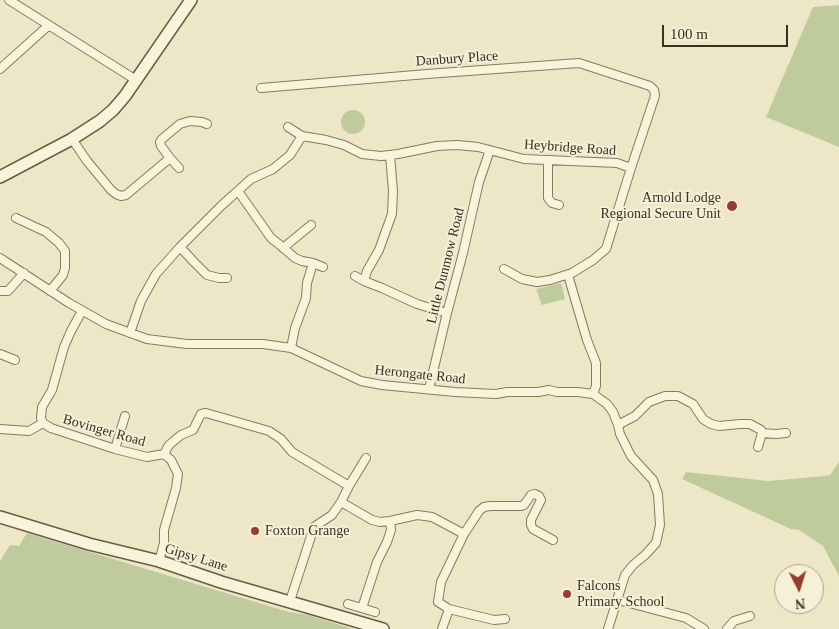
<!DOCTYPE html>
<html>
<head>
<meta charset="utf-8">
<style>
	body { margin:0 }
	#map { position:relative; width:839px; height:629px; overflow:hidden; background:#ede7c8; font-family:Georgia,serif }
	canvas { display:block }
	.north { position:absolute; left:774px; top:564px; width:50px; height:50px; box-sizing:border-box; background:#f5f0d7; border:1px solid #aaa38e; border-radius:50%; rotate:175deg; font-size:14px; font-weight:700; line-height:20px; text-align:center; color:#393021 }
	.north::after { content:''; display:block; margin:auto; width:18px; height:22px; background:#953d30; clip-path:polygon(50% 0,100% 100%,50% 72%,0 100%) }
	.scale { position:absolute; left:662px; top:25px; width:126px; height:22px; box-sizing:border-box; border:2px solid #393021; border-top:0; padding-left:6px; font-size:15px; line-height:18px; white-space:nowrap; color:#393021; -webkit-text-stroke:4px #f5f0d7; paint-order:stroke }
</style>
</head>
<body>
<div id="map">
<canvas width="839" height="629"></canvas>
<div class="north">N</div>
<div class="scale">100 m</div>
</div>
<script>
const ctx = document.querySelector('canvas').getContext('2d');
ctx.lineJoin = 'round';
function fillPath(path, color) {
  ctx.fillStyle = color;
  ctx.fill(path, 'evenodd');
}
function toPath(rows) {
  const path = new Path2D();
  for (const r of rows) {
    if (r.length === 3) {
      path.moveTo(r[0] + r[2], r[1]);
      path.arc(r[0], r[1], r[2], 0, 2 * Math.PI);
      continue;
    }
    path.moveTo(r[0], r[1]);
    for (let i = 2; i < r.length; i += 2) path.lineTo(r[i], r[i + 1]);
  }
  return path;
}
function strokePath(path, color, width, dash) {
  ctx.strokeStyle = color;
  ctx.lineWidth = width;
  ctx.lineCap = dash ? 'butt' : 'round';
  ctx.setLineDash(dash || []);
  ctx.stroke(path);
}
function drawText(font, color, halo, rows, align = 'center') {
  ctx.font = font + ' Georgia,serif';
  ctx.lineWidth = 4;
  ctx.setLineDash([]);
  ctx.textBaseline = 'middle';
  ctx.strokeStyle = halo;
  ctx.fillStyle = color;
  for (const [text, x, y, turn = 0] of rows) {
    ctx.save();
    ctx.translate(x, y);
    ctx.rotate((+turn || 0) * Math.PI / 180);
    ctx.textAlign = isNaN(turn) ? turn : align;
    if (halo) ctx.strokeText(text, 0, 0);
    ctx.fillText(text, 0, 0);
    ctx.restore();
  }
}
const green = toPath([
	[839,5,839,147,766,117,813,7],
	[353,122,12],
	[561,283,565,299,542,305,536,289],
	[839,462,839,576,823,546,799,530,791,529,682,479,686,472,768,481,825,476,830,475],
	[27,533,219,591,289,612,308,615,353,629,0,629,0,561,10,545,19,546]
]);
const street = toPath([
	[9,0,136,80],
	[0,69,49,25],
	[261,88,427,74,579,63,650,86,654,90,655,95,654,99,631,168,606,249,593,260,572,273,550,280,537,282,522,279,504,269],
	[288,127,302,136,326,140,344,145,362,154,381,156,398,154,437,146,457,145,478,147,524,159,617,163,631,168],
	[72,139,87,161,111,190,116,194,121,196,126,195,170,158,161,146,160,142,162,139,180,124,190,121,202,122,207,124],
	[170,158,179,168],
	[548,160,548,198,552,203,559,205],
	[238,191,271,238,280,245,295,258,302,261,313,263,323,267],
	[16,218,46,232,59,243,65,251,65,268,63,275,50,291],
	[180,247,194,262,207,275,219,278,227,278],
	[283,248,311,225],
	[0,258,69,303,106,324,147,339,187,344,263,344,291,348,361,381,382,385,455,392,496,394,507,392,538,392,549,390,557,392,578,392,593,394,607,404,613,412,618,425,620,434,631,456,653,480,658,494,660,525,656,543,645,555,633,565,625,575,608,629],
	[568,275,587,340,596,363,596,386,593,394],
	[355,276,364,281,382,288,417,304,447,313],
	[364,281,367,271,379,250,392,214,393,191,390,155],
	[0,291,8,291,24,273],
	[130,333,141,301,156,274,180,247,221,206,251,179,273,169,290,155,302,136],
	[291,348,295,328,306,298,307,283,313,263],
	[0,354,15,360],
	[429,389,447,313,463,253,479,182,490,150],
	[43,423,51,428,115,449,147,457,164,454,171,460,178,474,176,488,164,530,164,543,159,561],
	[618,425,635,416,649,402,665,396,678,396,693,404,703,419,711,424,719,426,740,424,750,424,761,430,762,433,776,434,786,433],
	[0,429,29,431,43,423,41,418,42,407,52,390,64,347,71,331,82,311],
	[758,447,762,433],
	[115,449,125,416],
	[164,454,169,445,181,435,193,430,201,414,206,413,269,431,281,439,292,452,349,486],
	[341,502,372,520,380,522,390,521,417,515,432,517,464,534],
	[618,600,686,618,704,629],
	[290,601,314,527,332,515,341,502,349,486,366,458],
	[348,604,375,612],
	[362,608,377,562,387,542,391,530,390,521],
	[449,609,494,620,505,619],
	[442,629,449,609,438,602,441,582,464,534,479,511,484,507,490,506,521,506,524,505,531,495,535,494,539,496,541,500,531,520,531,525,533,529,553,540],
	[727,629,734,621,750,616]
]);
const secondary = toPath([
	[0,177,72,139,100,121,113,110,125,96,191,0],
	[0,517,89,544,159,561,221,582,383,629]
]);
const markers = [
	[732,206,6,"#953d30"],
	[255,531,5,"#953d30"],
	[567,594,5,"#953d30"]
];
const streetNames = [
	["Danbury Place",457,59,-4],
	["Heybridge Road",570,148,4],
	["Little Dunmow Road",446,266,-76],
	["Herongate Road",420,375,6],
	["Bovinger Road",104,431,16],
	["Gipsy Lane",196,558,17]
];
const poiNames = [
	["Arnold Lodge",721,198,"right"],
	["Regional Secure Unit",721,214,"right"],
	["Foxton Grange",265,531],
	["Falcons",577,586],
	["Primary School",577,602]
];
fillPath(green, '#bfcb9c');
strokePath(street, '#887a5e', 10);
strokePath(secondary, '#6a5b41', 14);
strokePath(street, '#f8f3db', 8);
strokePath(secondary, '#f8f3db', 11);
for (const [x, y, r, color] of markers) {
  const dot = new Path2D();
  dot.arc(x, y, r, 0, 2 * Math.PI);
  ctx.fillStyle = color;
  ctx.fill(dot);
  strokePath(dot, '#f5f0d7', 2);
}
drawText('14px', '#393021', '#f5f0d7', streetNames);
drawText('14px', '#393021', '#f5f0d7', poiNames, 'left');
</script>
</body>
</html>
